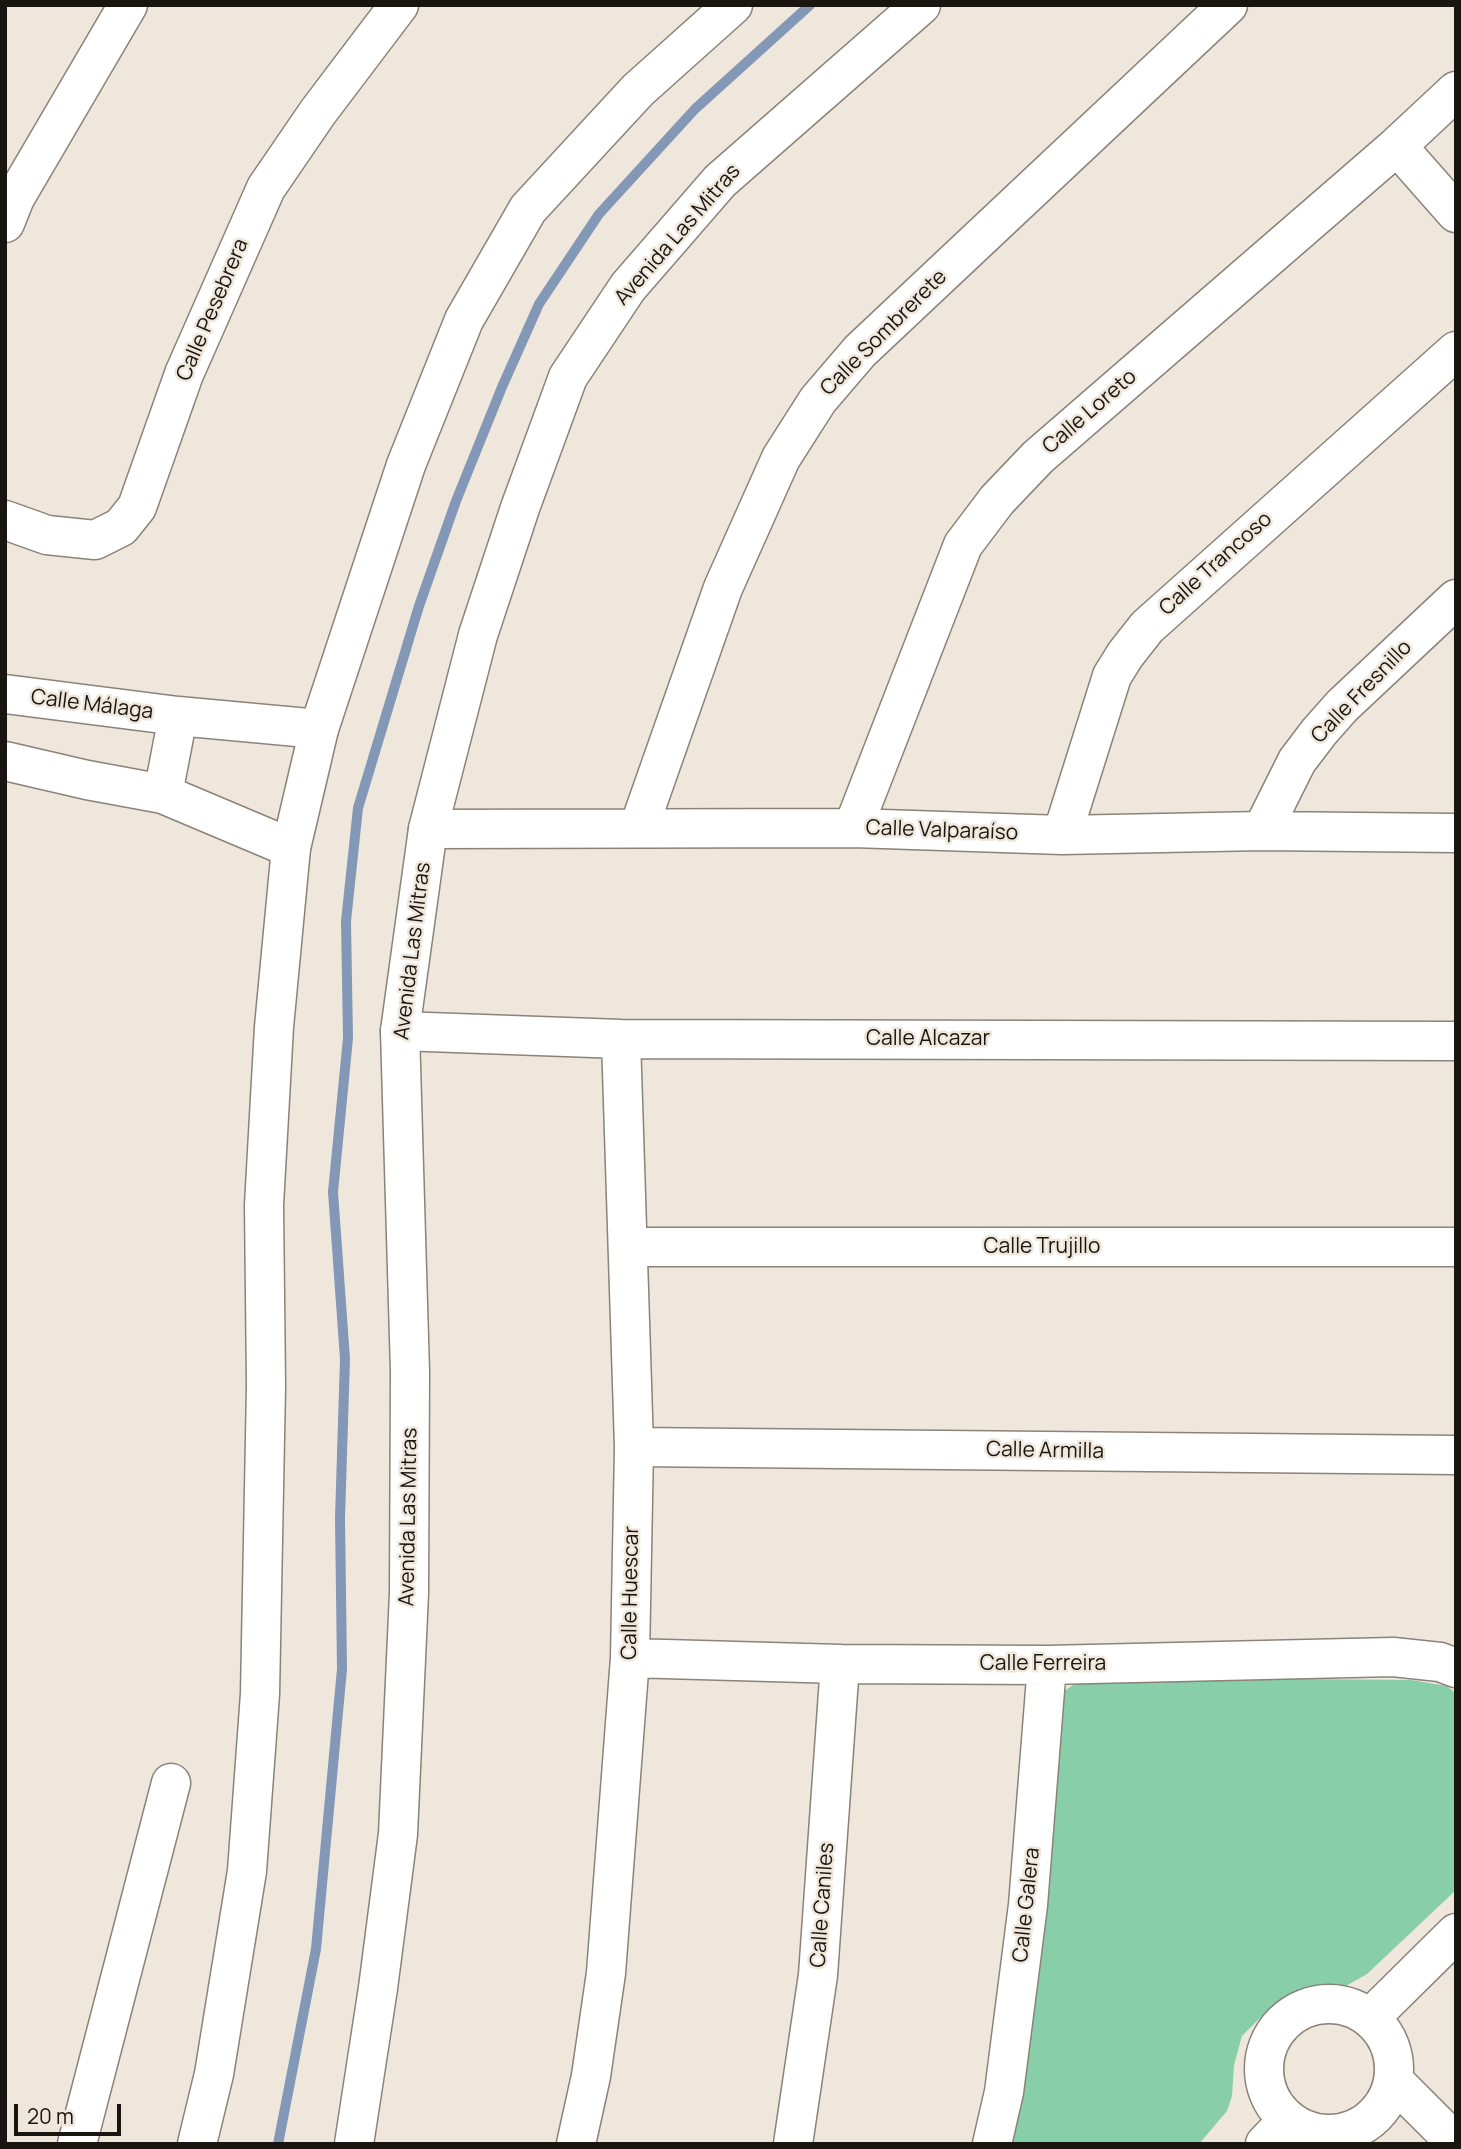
<!DOCTYPE html>
<html>
<head>
<meta charset="utf-8">
<style>
	body { margin:0 }
	#map { position:relative; width:1461px; height:2149px; overflow:hidden; background:#f0e7dc; font-family:Manrope,sans-serif }
	canvas { display:block }
	.frame { position:absolute; inset:0; border:7px solid #191612; pointer-events:none }
	.scale { position:absolute; left:14px; top:2104px; width:107px; height:32px; box-sizing:border-box; border:4px solid #191612; border-top:0; padding-left:9px; font-size:21px; line-height:24px; white-space:nowrap; color:#191612; -webkit-text-stroke:5px #f0e7dc; paint-order:stroke }
</style>
</head>
<body>
<div id="map">
<canvas width="1461" height="2149"></canvas>
<div class="frame"></div>
<div class="scale">20 m</div>
</div>
<script>
const ctx = document.querySelector('canvas').getContext('2d');
ctx.lineJoin = 'round';
function fillPath(path, color) {
  ctx.fillStyle = color;
  ctx.fill(path, 'evenodd');
}
function toPath(rows) {
  const path = new Path2D();
  for (const r of rows) {
    if (r.length === 3) {
      path.moveTo(r[0] + r[2], r[1]);
      path.arc(r[0], r[1], r[2], 0, 2 * Math.PI);
      continue;
    }
    path.moveTo(r[0], r[1]);
    for (let i = 2; i < r.length; i += 2) path.lineTo(r[i], r[i + 1]);
  }
  return path;
}
function strokePath(path, color, width, dash) {
  ctx.strokeStyle = color;
  ctx.lineWidth = width;
  ctx.lineCap = dash ? 'butt' : 'round';
  ctx.setLineDash(dash || []);
  ctx.stroke(path);
}
function drawText(font, color, halo, rows, align = 'center') {
  ctx.font = font + ' Manrope,sans-serif';
  ctx.lineWidth = 5;
  ctx.setLineDash([]);
  ctx.textBaseline = 'middle';
  ctx.strokeStyle = halo;
  ctx.fillStyle = color;
  for (const [text, x, y, turn = 0] of rows) {
    ctx.save();
    ctx.translate(x, y);
    ctx.rotate((+turn || 0) * Math.PI / 180);
    ctx.textAlign = isNaN(turn) ? turn : align;
    if (halo) ctx.strokeText(text, 0, 0);
    ctx.fillText(text, 0, 0);
    ctx.restore();
  }
}
const green = toPath([
	[1084,1677,1411,1680,1447,1686,1456,1694,1456,1890,1367,1974,1344,1987,1299,1991,1271,2007,1242,2036,1234,2065,1232,2096,1227,2111,1199,2144,1009,2144,1063,1692]
]);
const stream = toPath([
	[278,2144,316,1949,342,1669,340,1518,345,1359,333,1192,348,1038,346,921,358,808,419,606,456,501,502,387,539,304,599,214,695,109,810,5]
]);
const minor = toPath([
	[1397,146,1456,213],
	[5,223,15,198,128,5],
	[5,520,47,535,95,540,121,527,137,507,184,374,266,188,318,112,399,5],
	[5,694,178,716,319,729],
	[5,761,87,780,163,794,291,848],
	[163,794,178,716],
	[639,827,723,588,781,458,818,400,860,351,1228,5],
	[853,828,963,545,997,500,1038,457,1397,146,1456,91],
	[428,829,853,828,1062,835,1262,831,1456,833],
	[1262,831,1297,761,1319,732,1342,706,1456,599],
	[1062,835,1112,676,1125,655,1147,627,1456,351],
	[400,1031,621,1039,1456,1041],
	[628,1247,1456,1247],
	[634,1447,1456,1455],
	[630,1658,840,1664,1047,1665,1393,1657,1440,1662,1456,1668],
	[1329,2069,65],
	[1370,2018,1456,1933],
	[1393,2080,1456,2143],
	[77,2144,171,1783],
	[576,2144,591,2076,606,1973,630,1658,634,1447,621,1039],
	[793,2144,818,1975,840,1664],
	[992,2144,1004,2092,1028,1905,1047,1665],
	[1265,2144,1288,2120]
]);
const tertiary = toPath([
	[197,2144,214,2074,247,1871,260,1694,266,1386,264,1205,274,1027,291,848,319,729,406,465,464,320,528,209,638,90,733,5],
	[354,2144,378,1988,398,1834,409,1593,410,1372,400,1031,428,829,478,635,520,508,568,377,628,287,720,181,921,5]
]);
const streetNames = [
	["Avenida Las Mitras",678,235,-49],
	["Calle Pesebrera",213,310,-67],
	["Calle Sombrerete",884,333,-45],
	["Calle Loreto",1090,412,-41],
	["Calle Trancoso",1216,564,-42],
	["Calle Fresnillo",1362,692,-46],
	["Calle Málaga",92,705,7],
	["Calle Valparaíso",942,831,2],
	["Avenida Las Mitras",413,951,-83],
	["Calle Alcazar",928,1039],
	["Calle Trujillo",1042,1247],
	["Calle Armilla",1045,1451,1],
	["Avenida Las Mitras",409,1517,-89],
	["Calle Huescar",631,1593,-89],
	["Calle Ferreira",1043,1664],
	["Calle Caniles",823,1905,-86],
	["Calle Galera",1027,1905,-84]
];
fillPath(green, '#88cea8');
strokePath(stream, '#8397b6', 10);
strokePath(minor, '#8b8279', 41);
strokePath(tertiary, '#8b8279', 41);
strokePath(minor, '#fff', 38);
strokePath(tertiary, '#fff', 38);
drawText('21px', '#191612', '#f0e7dc', streetNames);
</script>
</body>
</html>
